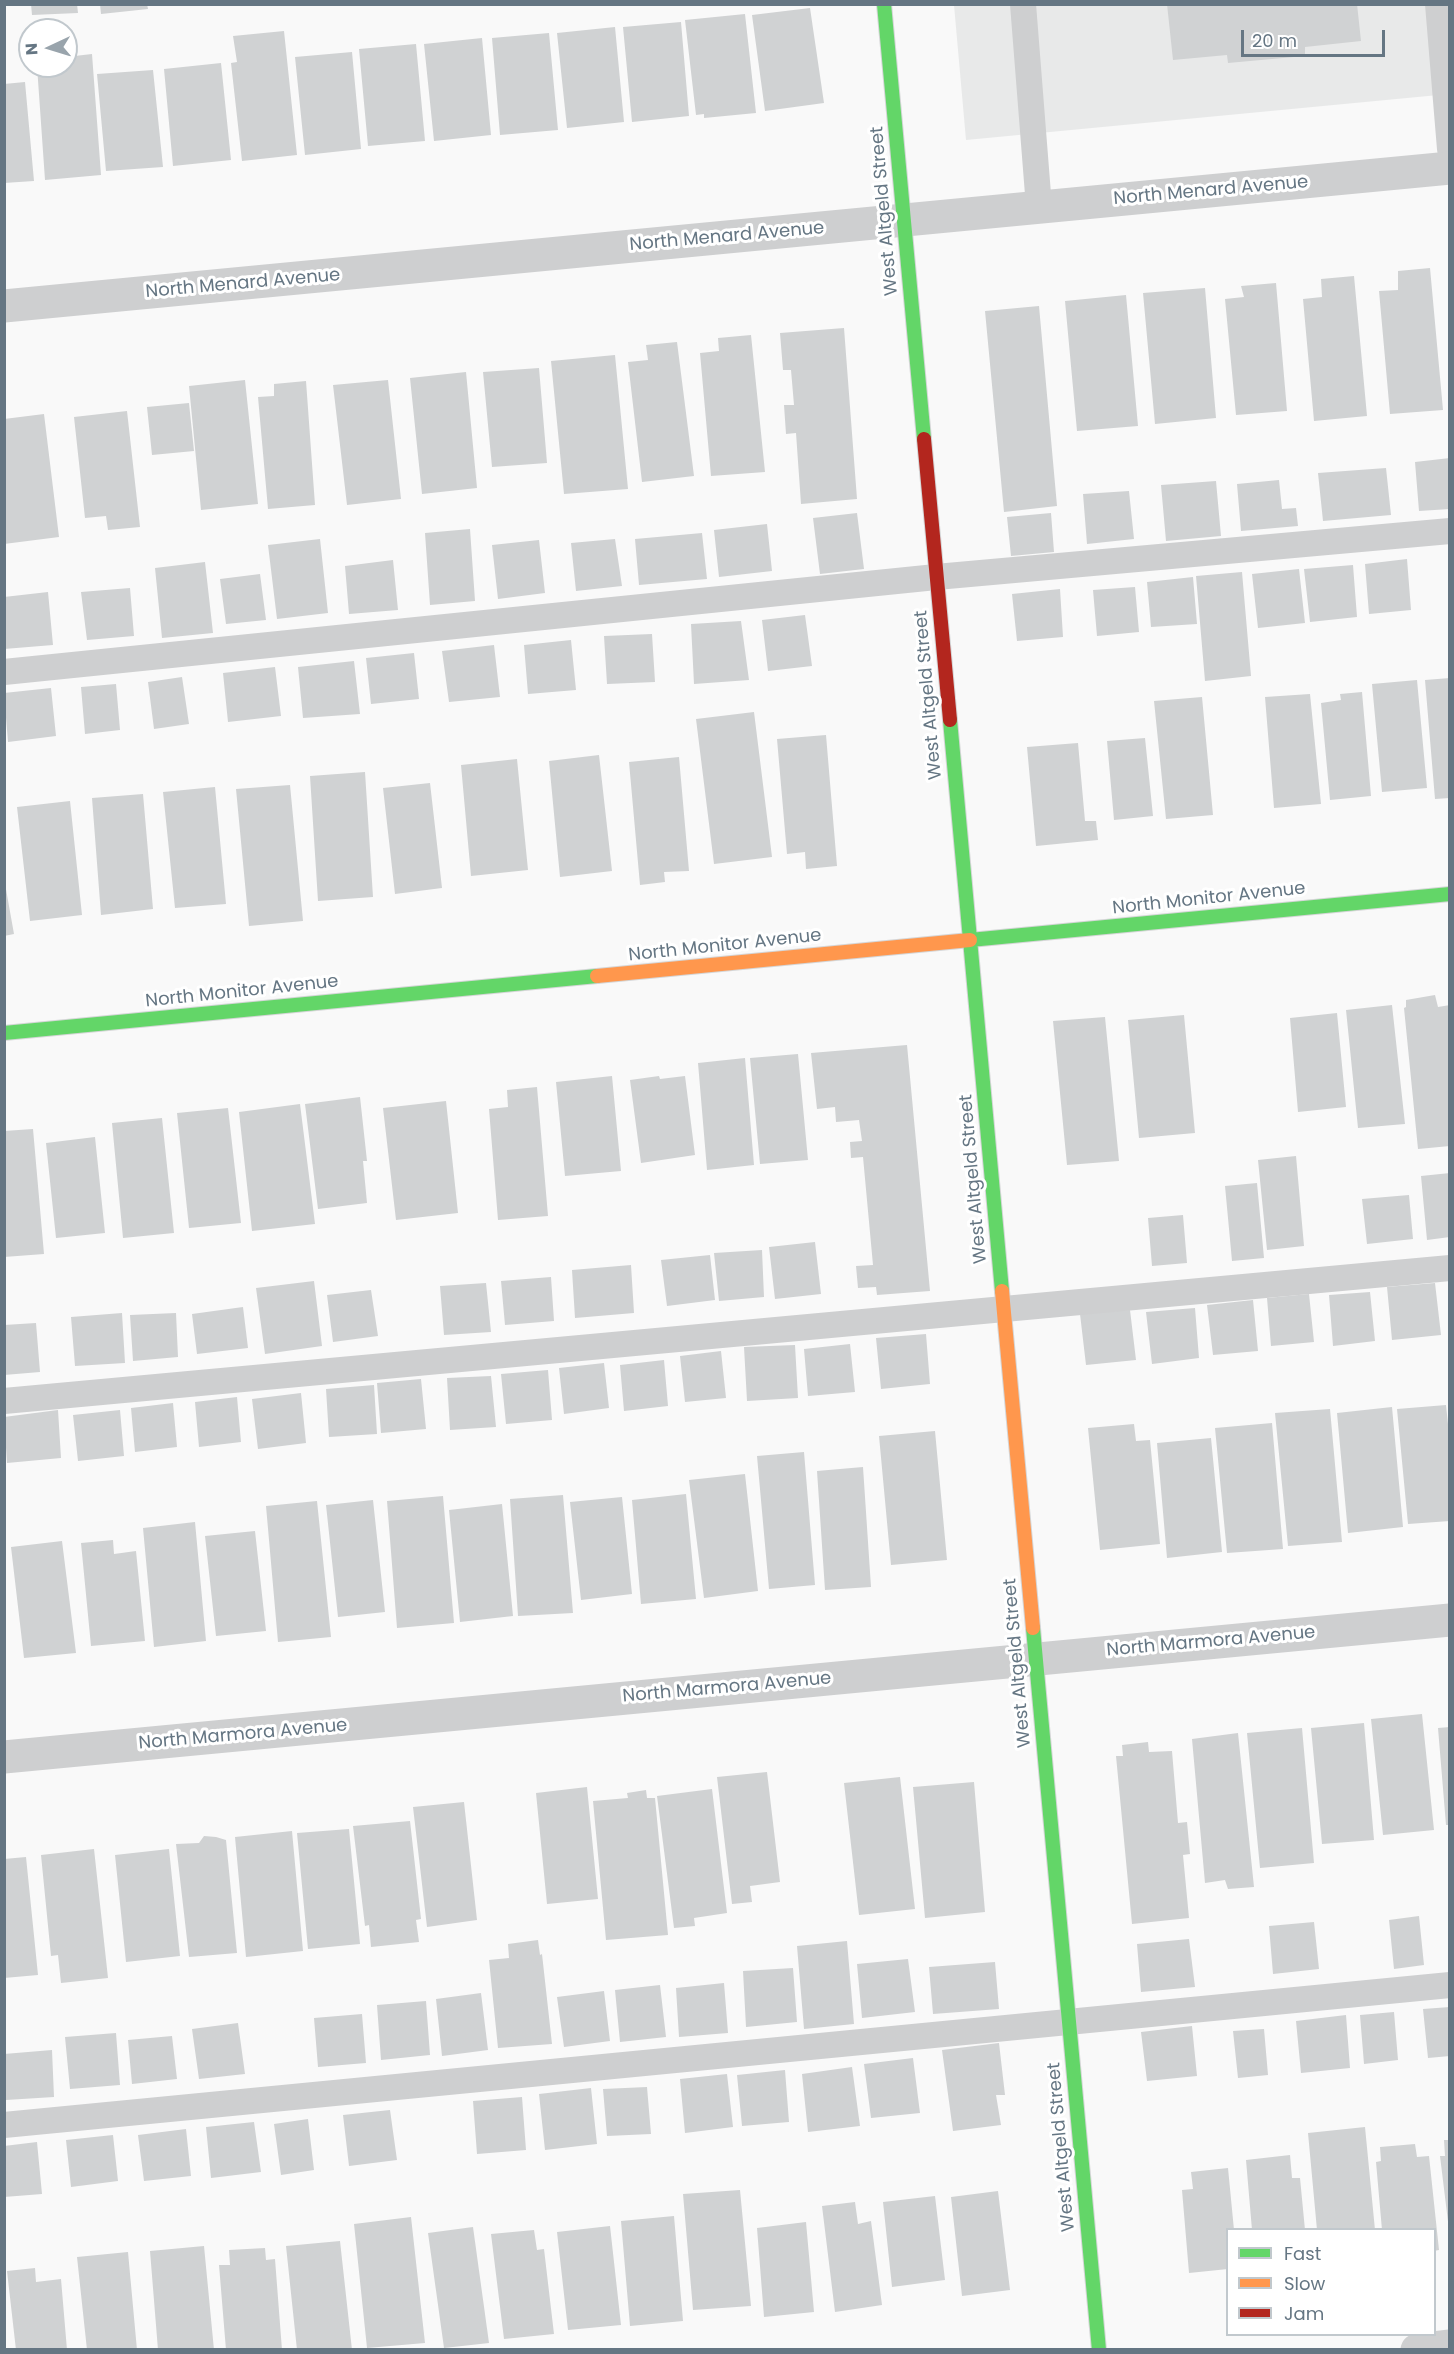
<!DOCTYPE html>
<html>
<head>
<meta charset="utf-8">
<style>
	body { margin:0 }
	#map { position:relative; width:1454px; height:2354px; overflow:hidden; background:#f9f9f9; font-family:Poppins,sans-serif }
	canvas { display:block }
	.frame { position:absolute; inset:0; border:6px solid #657683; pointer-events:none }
	.legend { position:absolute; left:1226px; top:2228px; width:210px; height:108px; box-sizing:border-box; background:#fff; border:2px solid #c1c8cd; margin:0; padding:8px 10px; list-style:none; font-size:18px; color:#657683 }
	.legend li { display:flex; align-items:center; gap:12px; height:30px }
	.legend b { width:30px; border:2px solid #c1c8cd }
	.north { position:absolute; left:18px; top:18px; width:60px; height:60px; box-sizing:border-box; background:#fff; border:2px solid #c1c8cd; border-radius:50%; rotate:266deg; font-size:16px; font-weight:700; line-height:24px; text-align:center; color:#657683 }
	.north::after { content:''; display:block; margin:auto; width:21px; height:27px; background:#99a4ac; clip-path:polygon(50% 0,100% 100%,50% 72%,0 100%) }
	.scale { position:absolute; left:1241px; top:30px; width:144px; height:27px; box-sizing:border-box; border:3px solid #657683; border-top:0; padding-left:8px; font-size:18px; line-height:21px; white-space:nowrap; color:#657683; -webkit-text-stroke:4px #fff; paint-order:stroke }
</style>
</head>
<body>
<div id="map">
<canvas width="1454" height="2354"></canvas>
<div class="frame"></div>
<ul class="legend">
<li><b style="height:8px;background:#63d668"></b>Fast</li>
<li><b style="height:8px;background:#ff974d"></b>Slow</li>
<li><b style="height:8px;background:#b3261e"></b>Jam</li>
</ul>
<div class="north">N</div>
<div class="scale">20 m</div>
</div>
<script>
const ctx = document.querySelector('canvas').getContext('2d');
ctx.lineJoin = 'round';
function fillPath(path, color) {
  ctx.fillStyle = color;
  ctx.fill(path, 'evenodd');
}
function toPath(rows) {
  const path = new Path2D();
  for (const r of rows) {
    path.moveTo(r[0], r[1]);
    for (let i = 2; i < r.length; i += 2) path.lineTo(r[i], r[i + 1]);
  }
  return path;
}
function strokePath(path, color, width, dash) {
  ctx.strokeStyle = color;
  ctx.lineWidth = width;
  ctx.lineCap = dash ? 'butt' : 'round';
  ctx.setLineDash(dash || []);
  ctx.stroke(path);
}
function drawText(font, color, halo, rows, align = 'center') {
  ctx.font = font + ' Poppins,sans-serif';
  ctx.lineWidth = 6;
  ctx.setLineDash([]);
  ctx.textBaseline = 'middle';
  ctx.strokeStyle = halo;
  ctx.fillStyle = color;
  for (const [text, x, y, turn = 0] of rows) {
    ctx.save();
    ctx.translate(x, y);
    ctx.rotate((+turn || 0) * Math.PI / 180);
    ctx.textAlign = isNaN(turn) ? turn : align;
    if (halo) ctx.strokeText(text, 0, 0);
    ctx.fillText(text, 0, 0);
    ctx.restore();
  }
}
const built = toPath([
	[954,5,1449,5,1449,94,966,140]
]);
const building = toPath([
	[31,4,77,4,78,13,32,15],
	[100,4,147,4,148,9,101,14],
	[1167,4,1357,4,1361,41,1305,47,1305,56,1228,63,1227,55,1173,60],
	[810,8,824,103,765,111,752,15],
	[745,14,756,113,704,118,704,114,696,115,685,20],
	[681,22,689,116,632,122,623,27],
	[615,27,624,122,567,128,557,33],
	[284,31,297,155,242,161,231,63,237,62,233,36],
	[549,33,558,130,500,135,492,38],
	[482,38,491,135,434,141,424,44],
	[416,44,425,141,368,146,359,49],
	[352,52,361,149,305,155,295,57],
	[92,54,101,175,45,180,37,66,66,66,66,57],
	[221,63,231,160,173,166,164,69],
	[153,70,163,167,106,171,97,74],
	[25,82,34,181,4,183,4,84],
	[1430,268,1443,410,1390,414,1379,291,1398,290,1398,271],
	[1354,276,1367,416,1314,421,1303,299,1322,297,1321,279],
	[1276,283,1287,411,1236,415,1225,299,1244,297,1241,286],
	[1205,288,1216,418,1155,424,1143,293],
	[1126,295,1138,426,1077,431,1065,301],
	[1039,306,1057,506,1004,512,985,311],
	[844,328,857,499,801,504,796,433,786,434,784,405,794,405,791,370,783,370,780,333],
	[751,335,765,472,711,476,700,353,719,351,718,338],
	[677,342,694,476,642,482,628,362,648,360,646,345],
	[615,355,628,489,564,494,551,361],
	[539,368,547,463,492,467,483,372],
	[466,372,477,488,422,494,410,378],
	[245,380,258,504,201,510,189,386],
	[388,380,401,499,347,505,333,385],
	[306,381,315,505,268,509,258,397,274,396,274,384],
	[189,403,194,451,152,455,147,407],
	[127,411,140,527,108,530,106,516,85,518,74,417],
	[44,414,59,537,4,544,4,419],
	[1450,458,1450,509,1419,511,1415,462],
	[1386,468,1391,515,1323,521,1318,473],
	[1279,480,1282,509,1296,508,1298,526,1241,531,1237,484],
	[1216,481,1221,536,1166,541,1161,485],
	[1129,491,1134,539,1087,544,1083,494],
	[857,513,864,569,820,574,813,518],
	[1051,513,1054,552,1011,556,1007,517],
	[767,524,772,571,719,577,714,530],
	[470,529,475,601,430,605,425,533],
	[702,533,707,579,639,585,635,539],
	[320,539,328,613,277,619,268,545],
	[615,539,622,586,576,591,571,543],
	[539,540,545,593,498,599,492,545],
	[1407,559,1411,610,1369,614,1365,564],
	[393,560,398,610,349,614,345,566],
	[205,562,213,633,162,638,155,568],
	[1353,565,1357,617,1310,622,1304,569],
	[1299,569,1305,623,1258,628,1252,574],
	[1242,572,1251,676,1205,681,1196,576],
	[260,574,266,620,226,624,220,579],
	[1193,577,1197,624,1151,627,1147,582],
	[1135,587,1139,632,1097,636,1093,590],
	[130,588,134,636,87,640,81,592],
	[1060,589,1063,637,1017,641,1012,594],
	[48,592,53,645,4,649,4,597],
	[805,615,812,666,768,671,762,620],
	[741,621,749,680,694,684,691,624],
	[652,634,655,682,607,684,604,636],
	[571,640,576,690,528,694,524,645],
	[494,645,500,697,449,702,442,651],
	[414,653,419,699,371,704,366,658],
	[354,661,360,714,303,718,298,667],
	[275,667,281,716,228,722,223,673],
	[182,677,189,724,154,729,148,682],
	[1450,678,1450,798,1435,799,1425,680],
	[1417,680,1427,788,1382,792,1372,684],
	[116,684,120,730,85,734,81,687],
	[51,688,56,736,8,742,4,693],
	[1362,692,1371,796,1330,800,1321,703,1341,700,1340,694],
	[1310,694,1321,804,1274,808,1265,697],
	[1202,697,1213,815,1166,819,1154,701],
	[754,712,772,857,714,864,696,719],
	[826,735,837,866,806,869,805,852,787,854,777,739],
	[1145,738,1153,816,1114,820,1107,741],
	[1078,743,1085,821,1096,821,1098,840,1036,846,1027,747],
	[599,755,612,871,560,877,549,761],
	[679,757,689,871,664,872,665,882,640,885,629,762],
	[517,759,528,870,471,876,461,765],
	[365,772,373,897,318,901,310,776],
	[430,783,442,888,395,894,383,788],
	[290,785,303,921,249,926,236,789],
	[215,787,226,904,175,908,163,792],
	[143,794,153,909,101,915,92,798],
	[70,801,82,915,30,921,17,807],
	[4,878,14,934,4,936],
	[1435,995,1438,1007,1450,1005,1450,1146,1418,1149,1404,1008,1406,1007,1406,1000],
	[1392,1005,1405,1124,1358,1128,1346,1010],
	[1337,1013,1346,1107,1298,1112,1290,1018],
	[1184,1015,1195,1133,1139,1138,1128,1020],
	[1105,1017,1119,1161,1067,1165,1053,1021],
	[907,1045,930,1291,877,1295,876,1287,858,1288,856,1266,873,1265,863,1157,851,1158,850,1142,862,1141,859,1120,836,1122,835,1107,817,1109,811,1053],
	[798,1054,808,1160,760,1164,750,1058],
	[745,1058,754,1165,707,1170,698,1063],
	[612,1076,621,1171,565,1176,556,1082],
	[659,1076,660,1079,685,1076,695,1155,641,1163,630,1080],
	[537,1087,548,1216,498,1220,489,1109,508,1107,507,1090],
	[360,1097,367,1161,363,1161,367,1203,318,1209,305,1104],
	[446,1101,458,1213,396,1220,383,1108],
	[300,1104,315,1224,252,1231,239,1112],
	[228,1108,241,1223,189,1228,177,1113],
	[162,1118,174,1233,123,1238,112,1123],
	[33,1129,44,1254,4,1257,4,1131],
	[95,1137,105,1233,56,1238,46,1143],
	[1296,1156,1304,1246,1267,1250,1258,1160],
	[1450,1173,1450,1237,1427,1240,1421,1176],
	[1257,1183,1264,1258,1232,1261,1225,1186],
	[1409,1195,1413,1239,1367,1244,1362,1199],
	[1183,1215,1187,1263,1152,1266,1148,1218],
	[815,1242,821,1294,775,1299,769,1247],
	[762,1250,764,1297,719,1301,714,1253],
	[710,1255,715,1300,667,1306,661,1260],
	[631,1265,634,1313,575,1318,572,1270],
	[551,1277,554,1321,505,1325,501,1281],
	[314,1281,322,1346,265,1354,256,1288],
	[486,1283,491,1332,444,1335,440,1286],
	[1435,1283,1441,1335,1392,1340,1387,1287],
	[371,1290,378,1336,333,1342,327,1295],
	[1370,1292,1375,1341,1333,1346,1329,1295],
	[1309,1294,1314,1342,1271,1346,1267,1298],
	[1253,1300,1258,1351,1213,1355,1207,1305],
	[243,1307,248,1348,197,1354,192,1314],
	[1195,1308,1199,1358,1152,1364,1146,1312],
	[1130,1310,1136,1360,1086,1365,1080,1314],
	[122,1313,125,1363,75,1366,71,1317],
	[176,1313,178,1357,133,1361,130,1315],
	[36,1323,40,1372,4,1375,4,1325],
	[926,1334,930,1384,881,1389,876,1338],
	[850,1344,855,1392,808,1396,804,1349],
	[795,1345,798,1398,747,1401,744,1347],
	[721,1351,726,1398,685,1402,680,1356],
	[664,1360,668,1406,624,1411,620,1365],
	[604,1363,609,1408,564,1414,559,1368],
	[548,1370,552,1420,506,1424,501,1374],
	[491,1376,496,1427,450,1430,447,1378],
	[421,1379,426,1429,381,1433,377,1383],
	[374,1385,377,1434,329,1437,326,1389],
	[301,1393,306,1443,258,1449,252,1399],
	[237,1397,241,1442,199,1447,195,1402],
	[173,1403,177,1447,135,1452,131,1408],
	[1446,1405,1450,1443,1450,1521,1408,1524,1397,1409],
	[1392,1407,1403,1527,1348,1533,1337,1413],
	[1330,1409,1342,1542,1288,1546,1275,1413],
	[58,1410,61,1458,7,1463,4,1417],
	[120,1410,124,1456,78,1461,73,1415],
	[1272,1423,1283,1549,1227,1553,1215,1428],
	[1134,1424,1136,1441,1150,1440,1160,1544,1100,1550,1088,1428],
	[935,1431,947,1560,891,1565,879,1436],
	[1211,1438,1222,1552,1167,1558,1157,1443],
	[804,1452,815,1585,769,1589,757,1456],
	[863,1467,871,1587,825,1590,817,1471],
	[745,1474,758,1591,704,1598,689,1480],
	[686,1494,696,1599,641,1604,632,1500],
	[563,1495,573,1613,518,1616,510,1499],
	[443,1496,454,1623,397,1628,387,1501],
	[622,1497,632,1594,581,1600,570,1502],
	[373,1500,385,1612,338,1617,326,1505],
	[317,1501,331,1637,278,1642,266,1506],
	[502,1504,513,1616,460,1622,449,1510],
	[195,1522,206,1641,154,1647,143,1528],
	[255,1531,266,1631,216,1636,205,1536],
	[113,1540,114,1554,136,1551,145,1641,91,1646,81,1543],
	[62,1541,76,1653,24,1658,11,1547],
	[1422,1714,1434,1830,1383,1835,1371,1719],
	[1364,1723,1374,1840,1322,1844,1311,1728],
	[1450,1727,1450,1825,1446,1825,1438,1728],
	[1302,1728,1314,1863,1260,1868,1247,1733],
	[1238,1733,1254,1887,1228,1889,1225,1880,1205,1883,1192,1739],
	[1148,1742,1149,1752,1172,1751,1178,1823,1187,1822,1190,1854,1183,1855,1189,1918,1132,1924,1116,1756,1123,1756,1122,1745],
	[767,1772,780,1882,750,1886,752,1902,732,1904,717,1777],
	[900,1777,915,1909,859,1915,844,1783],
	[974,1782,985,1912,925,1918,913,1787],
	[587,1787,598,1899,547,1904,536,1793],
	[712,1789,727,1913,694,1918,695,1926,674,1928,657,1796],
	[646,1790,647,1798,655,1798,668,1935,606,1940,593,1801,628,1798,627,1793],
	[464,1802,477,1920,427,1927,413,1807],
	[410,1821,421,1919,416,1920,419,1942,371,1947,369,1925,365,1926,353,1826],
	[349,1829,360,1944,308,1949,297,1833],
	[292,1831,303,1951,246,1957,235,1837],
	[204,1836,216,1837,226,1840,237,1953,189,1957,176,1844,199,1843],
	[94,1849,108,1978,61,1983,58,1955,51,1956,41,1855],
	[169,1849,180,1956,126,1962,115,1855],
	[26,1857,38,1975,4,1978,4,1859],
	[1419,1916,1424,1965,1394,1969,1389,1920],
	[1314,1922,1319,1969,1273,1974,1269,1926],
	[1189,1939,1195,1987,1141,1992,1137,1944],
	[538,1940,540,1955,542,1954,552,2044,498,2048,489,1960,509,1958,508,1944],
	[847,1941,854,2024,804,2029,797,1946],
	[908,1959,915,2012,862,2018,857,1964],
	[995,1962,999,2009,933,2014,929,1967],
	[793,1968,797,2022,746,2027,743,1971],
	[724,1983,728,2033,679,2037,676,1988],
	[660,1985,666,2037,620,2042,615,1990],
	[604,1991,610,2041,564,2047,557,1997],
	[481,1993,488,2050,442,2056,436,1999],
	[426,2001,430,2055,381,2060,377,2005],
	[1450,2007,1450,2056,1428,2058,1423,2009],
	[1394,2012,1398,2060,1364,2064,1360,2015],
	[362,2014,366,2063,318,2067,314,2018],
	[1346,2015,1350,2068,1301,2073,1296,2021],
	[238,2023,245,2074,199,2079,192,2029],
	[1192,2026,1197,2076,1147,2081,1141,2032],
	[1264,2029,1268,2075,1238,2078,1233,2031],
	[116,2033,120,2085,70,2089,65,2037],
	[172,2036,177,2079,132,2084,128,2040],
	[999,2043,1005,2095,996,2095,1001,2125,953,2131,942,2050],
	[52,2050,54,2097,6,2100,4,2054],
	[913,2058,920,2113,871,2118,864,2064],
	[852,2067,860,2126,808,2132,802,2074],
	[785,2070,789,2122,742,2126,737,2075],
	[727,2074,733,2127,685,2133,680,2079],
	[647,2087,651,2134,607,2136,603,2089],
	[591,2088,597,2144,545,2150,539,2094],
	[522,2097,526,2150,477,2154,473,2101],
	[390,2110,397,2160,349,2166,343,2115],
	[308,2119,314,2170,281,2175,274,2124],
	[254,2122,261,2172,211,2178,206,2127],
	[1365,2127,1375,2230,1317,2230,1308,2133],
	[186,2129,191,2176,144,2181,138,2135],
	[113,2135,118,2181,71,2187,66,2140],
	[1444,2140,1450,2140,1450,2238,1440,2156,1445,2156],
	[37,2142,42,2194,4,2197,4,2146],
	[1415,2144,1417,2157,1429,2156,1439,2250,1434,2251,1434,2230,1382,2230,1376,2162,1381,2161,1380,2147],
	[1290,2155,1292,2178,1300,2178,1305,2230,1252,2230,1246,2160],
	[1228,2168,1234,2230,1228,2230,1228,2269,1189,2273,1182,2190,1193,2189,1191,2172],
	[740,2190,751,2306,693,2310,683,2194],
	[998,2191,1010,2290,962,2296,951,2197],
	[935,2196,945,2280,892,2287,883,2202],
	[855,2202,858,2224,871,2221,882,2305,835,2312,822,2206],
	[674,2216,683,2321,630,2326,621,2221],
	[411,2217,425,2343,367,2348,354,2224],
	[806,2222,814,2312,764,2317,757,2228],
	[610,2226,621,2325,568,2330,557,2232],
	[473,2227,489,2343,444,2348,428,2233],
	[534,2230,537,2250,544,2249,554,2334,504,2339,491,2234],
	[340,2241,352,2350,297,2350,286,2246],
	[204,2246,214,2350,158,2350,150,2251],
	[265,2248,266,2260,275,2259,282,2350,226,2350,219,2265,230,2265,229,2250],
	[128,2252,137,2350,87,2350,77,2257],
	[35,2268,36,2282,61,2279,67,2350,16,2350,7,2271]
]);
const lane = toPath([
	[1023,4,1039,207],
	[1438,4,1450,149],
	[4,672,936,577,1450,531],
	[4,1401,1450,1268],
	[4,2125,1450,1985]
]);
const street = toPath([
	[4,306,1450,168],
	[4,1757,1450,1620],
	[1417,2350,1450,2346]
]);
const fast = toPath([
	[884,4,924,439],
	[950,720,1002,1291],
	[970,940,1450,894],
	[4,1033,597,976],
	[1033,1628,1099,2350]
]);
const slow = toPath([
	[597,976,970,940],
	[1002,1291,1033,1628]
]);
const jam = toPath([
	[924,439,950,720]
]);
const streetNames = [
	["North Menard Avenue",1211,191,-5],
	["West Altgeld Street",885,211,-95],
	["North Menard Avenue",727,237,-5],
	["North Menard Avenue",243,284,-5],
	["West Altgeld Street",929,695,-95],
	["North Monitor Avenue",1209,899,-6],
	["North Monitor Avenue",725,946,-6],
	["North Monitor Avenue",242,992,-6],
	["West Altgeld Street",974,1179,-95],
	["North Marmora Avenue",1211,1642,-5],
	["West Altgeld Street",1018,1663,-95],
	["North Marmora Avenue",727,1688,-5],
	["North Marmora Avenue",243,1735,-5],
	["West Altgeld Street",1062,2147,-95]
];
fillPath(built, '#e8e9e9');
fillPath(building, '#d0d2d3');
strokePath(fast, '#d5d6d7', 16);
strokePath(slow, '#d5d6d7', 16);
strokePath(jam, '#d5d6d7', 16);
strokePath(lane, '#cecfd0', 26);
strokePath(street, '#cecfd0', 33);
strokePath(fast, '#63d668', 14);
strokePath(slow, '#ff974d', 14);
strokePath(jam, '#b3261e', 14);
drawText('18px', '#657683', '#fff', streetNames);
</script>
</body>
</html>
